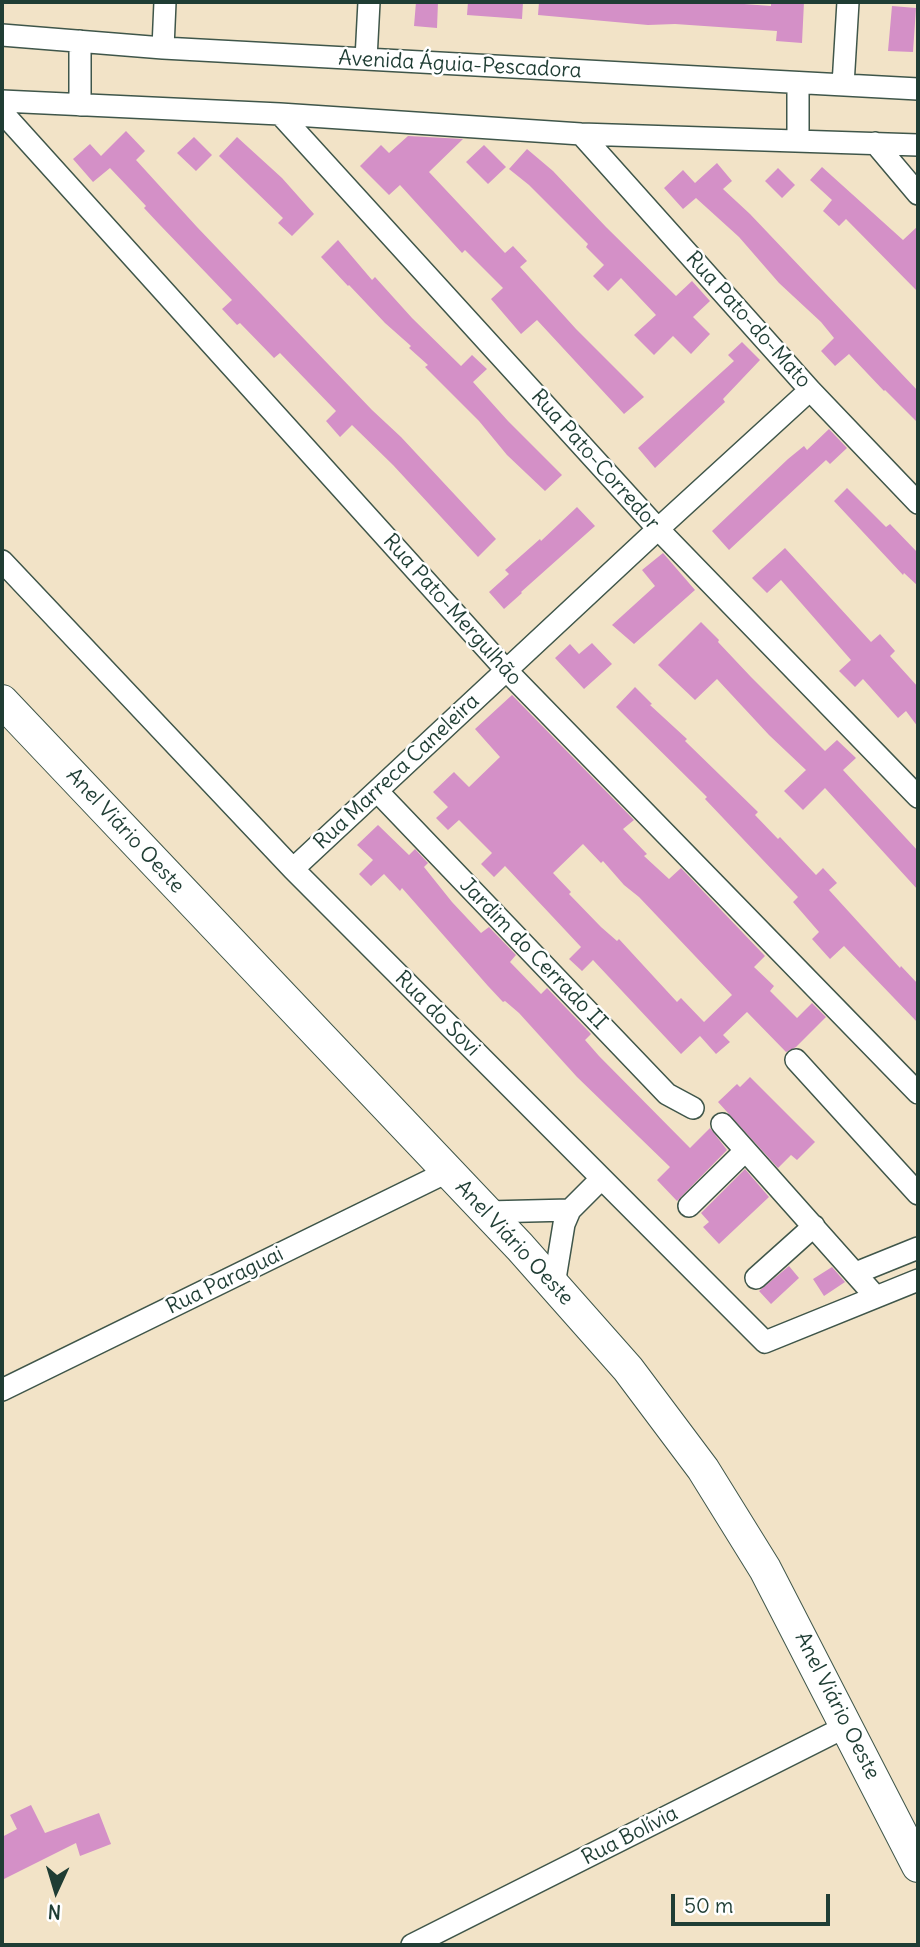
<!DOCTYPE html>
<html>
<head>
<meta charset="utf-8">
<style>
	body { margin:0 }
	#map { position:relative; width:920px; height:1947px; overflow:hidden; background:#f2e3c7; font-family:Delius,sans-serif }
	canvas { display:block }
	.frame { position:absolute; inset:0; border:4px solid #1f3d34; pointer-events:none }
	.north { position:absolute; left:21px; top:1856px; width:70px; height:70px; -webkit-text-stroke:5px #fff; paint-order:stroke; rotate:184deg; font-size:19px; font-weight:700; line-height:28px; text-align:center; color:#1f3d34 }
	.north::after { content:''; display:block; margin:auto; width:24px; height:32px; background:#1f3d34; clip-path:polygon(50% 0,100% 100%,50% 72%,0 100%) }
	.scale { position:absolute; left:671px; top:1894px; width:159px; height:32px; box-sizing:border-box; border:4px solid #1f3d34; border-top:0; padding-left:9px; font-size:21px; line-height:24px; white-space:nowrap; color:#1f3d34; -webkit-text-stroke:5px #fff; paint-order:stroke }
</style>
</head>
<body>
<div id="map">
<canvas width="920" height="1947"></canvas>
<div class="frame"></div>
<div class="north">N</div>
<div class="scale">50 m</div>
</div>
<script>
const ctx = document.querySelector('canvas').getContext('2d');
ctx.lineJoin = 'round';
function fillPath(path, color) {
  ctx.fillStyle = color;
  ctx.fill(path, 'evenodd');
}
function toPath(rows) {
  const path = new Path2D();
  for (const r of rows) {
    path.moveTo(r[0], r[1]);
    for (let i = 2; i < r.length; i += 2) path.lineTo(r[i], r[i + 1]);
  }
  return path;
}
function strokePath(path, color, width, dash) {
  ctx.strokeStyle = color;
  ctx.lineWidth = width;
  ctx.lineCap = dash ? 'butt' : 'round';
  ctx.setLineDash(dash || []);
  ctx.stroke(path);
}
function drawText(font, color, halo, rows, align = 'center') {
  ctx.font = font + ' Delius,sans-serif';
  ctx.lineWidth = 5;
  ctx.setLineDash([]);
  ctx.textBaseline = 'middle';
  ctx.strokeStyle = halo;
  ctx.fillStyle = color;
  for (const [text, x, y, turn = 0] of rows) {
    ctx.save();
    ctx.translate(x, y);
    ctx.rotate((+turn || 0) * Math.PI / 180);
    ctx.textAlign = isNaN(turn) ? turn : align;
    if (halo) ctx.strokeText(text, 0, 0);
    ctx.fillText(text, 0, 0);
    ctx.restore();
  }
}
const building = toPath([
	[416,2,438,2,437,28,414,26],
	[468,2,523,2,522,19,467,15],
	[539,2,717,2,771,6,771,2,804,2,802,43,776,41,777,31,675,24,648,25,538,15],
	[892,6,916,8,913,52,888,51],
	[126,131,145,151,136,160,197,227,372,410,401,437,496,539,478,557,393,465,352,425,340,437,326,421,336,411,280,353,274,358,240,323,237,325,222,309,232,300,159,224,144,208,146,206,110,168,93,182,73,159,90,144,101,156],
	[408,136,463,139,429,172,505,253,513,246,527,261,520,267,576,329,644,397,624,414,537,320,521,334,491,299,503,288,465,250,462,253,400,185,389,195,360,166,381,145,389,153],
	[194,137,212,155,196,171,177,153],
	[237,137,282,178,314,214,292,236,278,223,283,218,219,156],
	[484,145,506,167,488,184,466,162],
	[527,149,553,171,606,227,676,296,692,281,710,301,693,317,710,334,691,354,673,336,654,355,634,335,656,315,621,278,608,291,593,276,604,265,586,247,588,244,529,185,509,169],
	[717,163,732,181,723,189,750,214,918,391,918,423,885,390,884,391,849,354,835,366,821,351,834,338,821,322,779,283,739,237,696,198,683,209,664,188,683,170,695,183],
	[822,167,903,240,918,226,918,292,846,219,839,226,823,211,832,200,810,180],
	[778,168,795,185,782,198,765,181],
	[338,240,372,280,375,277,412,318,461,366,472,355,487,369,473,382,508,421,562,475,545,491,507,455,479,421,425,367,428,365,409,348,411,346,385,323,349,285,348,286,321,257],
	[742,342,760,360,723,399,725,402,655,468,638,448,734,361,728,355],
	[829,429,847,448,830,464,826,460,729,550,712,531,788,459,804,446,807,450],
	[847,488,886,527,890,524,918,553,918,586,904,573,903,575,834,501],
	[577,507,595,526,521,592,522,593,504,609,489,592,509,574,505,570,540,539,541,541],
	[785,548,871,642,880,634,895,651,890,656,918,687,918,727,906,711,898,718,863,679,855,687,839,671,851,660,781,580,767,593,752,578],
	[663,553,695,590,634,644,612,625,655,586,642,570],
	[701,622,719,640,718,642,751,677,825,751,837,740,856,758,843,770,918,851,918,890,825,788,803,810,784,791,806,770,769,735,717,679,695,700,658,665],
	[592,643,612,664,584,689,555,658,570,644,579,654],
	[635,687,652,704,650,705,687,739,685,741,758,812,755,815,778,839,780,837,816,875,823,868,837,883,829,890,900,968,901,966,918,984,918,1023,844,946,830,959,812,939,819,932,793,902,798,897,705,799,707,797,616,707],
	[512,695,634,820,623,829,647,854,644,856,669,879,681,868,765,956,754,967,774,986,770,991,797,1018,812,1003,826,1017,796,1047,786,1052,747,1012,723,1035,730,1042,716,1054,700,1036,681,1054,593,960,582,971,569,959,581,947,505,866,494,877,481,864,492,853,459,820,448,830,436,818,448,807,433,792,454,772,469,787,500,757,475,729],
	[583,844,601,863,603,861,624,885,639,897,732,995,704,1022,681,998,677,1002,619,939,617,941,601,927,569,894,571,892,553,873],
	[378,825,409,855,415,849,428,863,424,867,452,902,481,933,489,927,516,955,510,962,541,994,547,988,591,1034,585,1040,599,1056,690,1148,710,1128,727,1150,677,1201,657,1180,670,1167,577,1077,519,1013,505,1001,503,1002,488,986,402,888,400,891,384,874,371,886,359,874,373,860,357,845],
	[750,1077,815,1142,797,1160,791,1155,778,1168,718,1102,737,1084,740,1087],
	[745,1169,769,1197,719,1244,703,1227,709,1222,701,1213],
	[789,1266,799,1278,771,1304,759,1291],
	[832,1267,845,1282,824,1296,813,1279],
	[31,1805,45,1833,99,1813,111,1844,80,1856,76,1843,2,1880,2,1837,17,1829,10,1815]
]);
const street = toPath([
	[2,35,163,48,918,89],
	[163,48,165,2],
	[366,59,369,2],
	[798,83,798,141],
	[843,85,848,2],
	[2,101,280,114,581,134,918,145],
	[80,105,80,41],
	[2,112,506,670,918,1093],
	[280,114,658,529,918,797],
	[581,134,810,390,918,503],
	[875,143,918,194],
	[2,561,293,869,765,1342,918,1280],
	[378,792,667,1094,693,1108],
	[293,869,658,529,810,390],
	[796,1060,918,1194],
	[722,1124,876,1297],
	[689,1206,745,1151],
	[487,1212,570,1210],
	[856,1273,918,1248],
	[756,1278,814,1226],
	[554,1285,564,1224,570,1210,601,1179],
	[2,1390,447,1172],
	[412,1945,847,1726]
]);
const primary = toPath([
	[2,701,520,1247,628,1369,703,1469,765,1569,918,1866]
]);
const streetNames = [
	["Avenida Águia-Pescadora",460,65,3],
	["Rua Pato-do-Mato",748,320,48],
	["Rua Pato-Corredor",595,460,48],
	["Rua Pato-Mergulhão",452,610,48],
	["Rua Marreca Caneleira",397,772,-43],
	["Anel Viário Oeste",125,831,47],
	["Jardim do Cerrado II",533,954,46],
	["Rua do Sovi",437,1014,45],
	["Anel Viário Oeste",514,1243,47],
	["Rua Paraguai",225,1281,-26],
	["Anel Viário Oeste",837,1706,63],
	["Rua Bolívia",630,1836,-27]
];
fillPath(building, '#d490c7');
strokePath(street, '#3f564a', 24);
strokePath(primary, '#3f564a', 34);
strokePath(street, '#fff', 21);
strokePath(primary, '#fff', 32);
drawText('21px', '#1f3d34', '#fff', streetNames);
</script>
</body>
</html>
